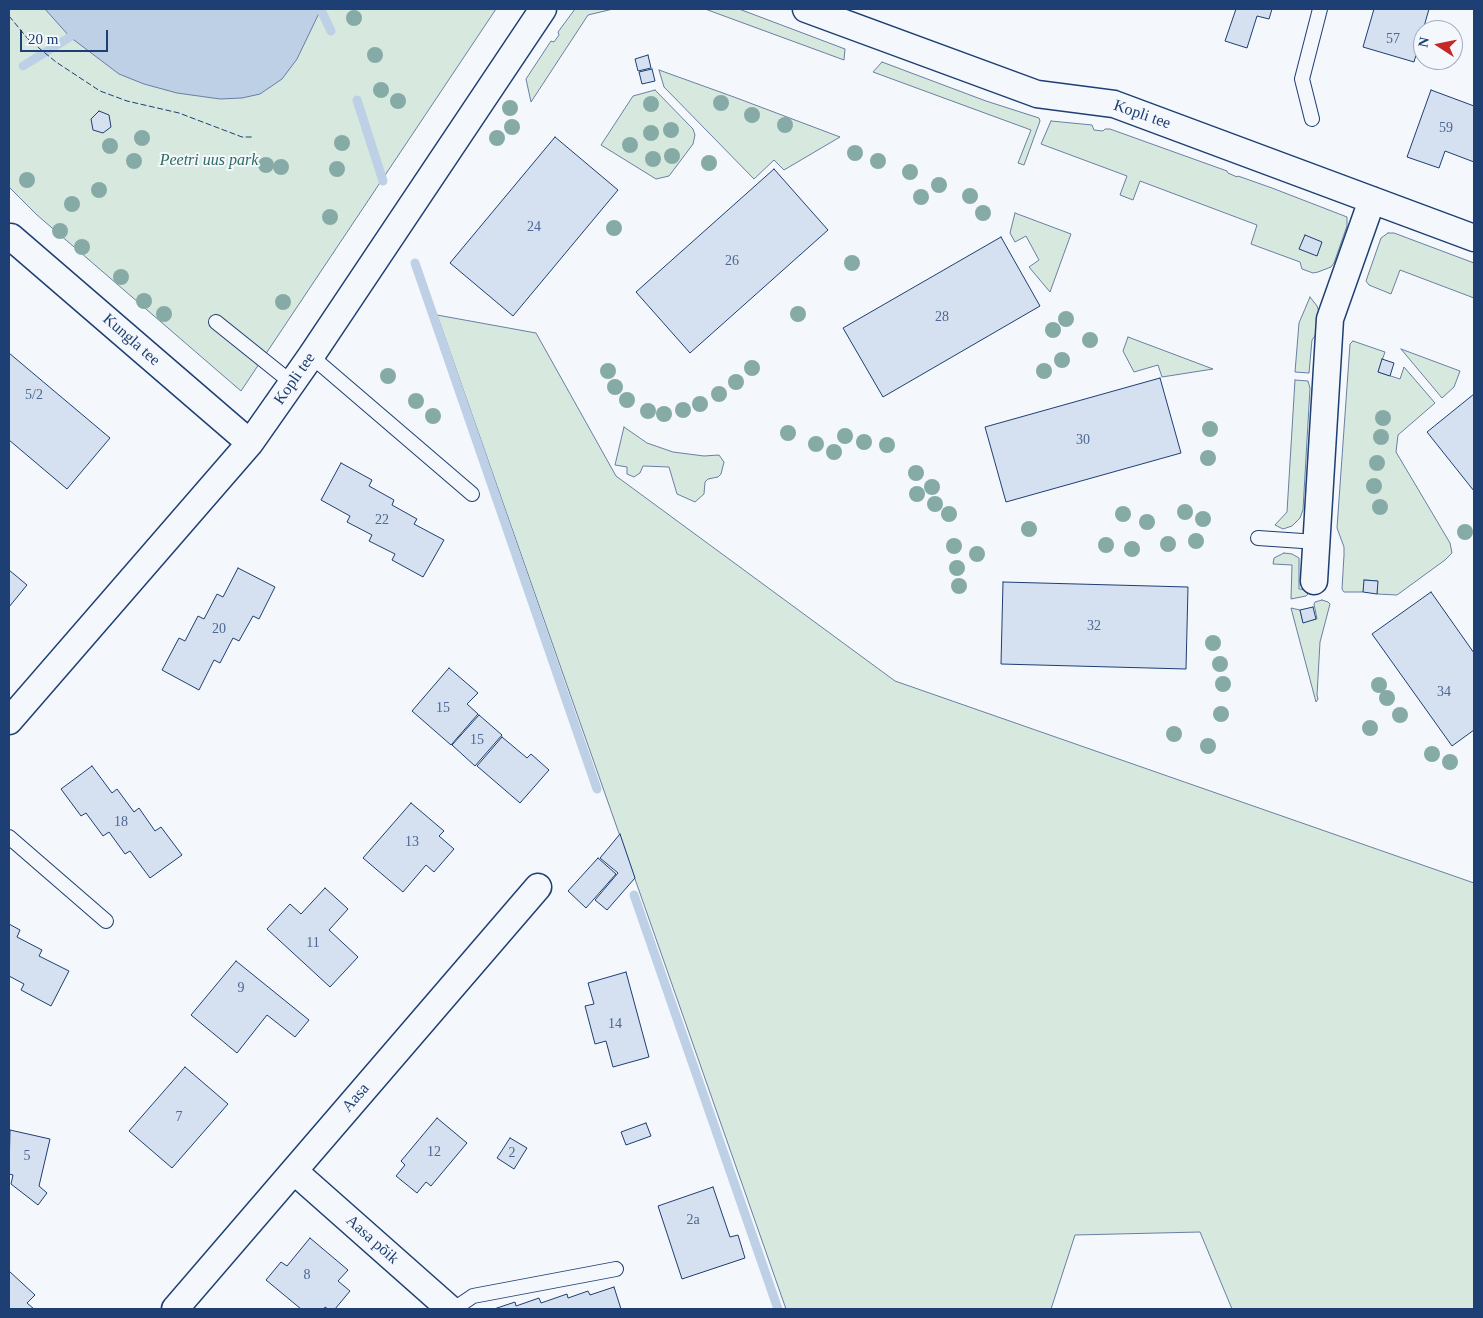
<!DOCTYPE html>
<html>
<head>
<meta charset="utf-8">
<style>
	body { margin:0 }
	#map { position:relative; width:1483px; height:1318px; overflow:hidden; background:#f4f7fb; font-family:"Times New Roman",serif }
	canvas { display:block }
	.frame { position:absolute; inset:0; border:10px solid #1d3f73; pointer-events:none }
	.north { position:absolute; left:1413px; top:20px; width:50px; height:50px; box-sizing:border-box; background:#f4f7fb; border:1px solid #9eadc5; border-radius:50%; rotate:281deg; font-size:14px; font-weight:700; line-height:20px; text-align:center; color:#1d3f73 }
	.north::after { content:''; display:block; margin:auto; width:18px; height:22px; background:#c62828; clip-path:polygon(50% 0,100% 100%,50% 72%,0 100%) }
	.scale { position:absolute; left:20px; top:30px; width:88px; height:22px; box-sizing:border-box; border:2px solid #1d3f73; border-top:0; padding-left:6px; font-size:15px; line-height:18px; white-space:nowrap; color:#1d3f73; -webkit-text-stroke:4px #f4f7fb; paint-order:stroke }
</style>
</head>
<body>
<div id="map">
<canvas width="1483" height="1318"></canvas>
<div class="frame"></div>
<div class="north">N</div>
<div class="scale">20 m</div>
</div>
<script>
const ctx = document.querySelector('canvas').getContext('2d');
ctx.lineJoin = 'round';
function fillPath(path, color) {
  ctx.fillStyle = color;
  ctx.fill(path, 'evenodd');
}
function toPath(rows) {
  const path = new Path2D();
  for (const r of rows) {
    path.moveTo(r[0], r[1]);
    for (let i = 2; i < r.length; i += 2) path.lineTo(r[i], r[i + 1]);
  }
  return path;
}
function strokePath(path, color, width, dash) {
  ctx.strokeStyle = color;
  ctx.lineWidth = width;
  ctx.lineCap = dash ? 'butt' : 'round';
  ctx.setLineDash(dash || []);
  ctx.stroke(path);
}
function drawText(font, color, halo, rows, align = 'center') {
  ctx.font = font + ' "Times New Roman",serif';
  ctx.lineWidth = 4;
  ctx.setLineDash([]);
  ctx.textBaseline = 'middle';
  ctx.strokeStyle = halo;
  ctx.fillStyle = color;
  for (const [text, x, y, turn = 0] of rows) {
    ctx.save();
    ctx.translate(x, y);
    ctx.rotate((+turn || 0) * Math.PI / 180);
    ctx.textAlign = isNaN(turn) ? turn : align;
    if (halo) ctx.strokeText(text, 0, 0);
    ctx.fillText(text, 0, 0);
    ctx.restore();
  }
}
const green = toPath([
	[9,9,496,9,241,391,37,215,9,187,9,9],
	[575,9,613,9,588,15,531,102,526,79,551,41,554,42,559,35,558,32,575,9],
	[705,9,739,9,845,49,844,60,705,9],
	[882,62,986,101,1039,118,1040,121,1024,165,1018,163,1031,130,873,72,882,62],
	[659,70,734,97,840,137,784,170,774,160,754,179,664,87,659,70],
	[655,90,693,129,695,135,693,144,669,176,656,179,601,145,633,96,655,90],
	[1051,121,1092,125,1094,130,1103,131,1105,129,1110,129,1227,171,1228,173,1237,177,1238,176,1272,188,1347,217,1347,226,1334,263,1331,267,1318,272,1313,273,1302,269,1300,262,1251,244,1257,225,1140,181,1133,200,1120,195,1127,176,1041,144,1051,121],
	[1015,213,1071,234,1050,292,1029,267,1039,260,1026,236,1015,242,1010,233,1015,213],
	[1388,233,1394,233,1474,263,1474,298,1400,270,1391,294,1369,285,1366,281,1381,238,1388,233],
	[1310,297,1317,306,1320,315,1315,336,1312,340,1309,373,1295,372,1299,323,1310,297],
	[437,315,536,333,616,476,895,681,1474,883,1474,1309,1232,1309,1200,1232,1075,1235,1051,1309,786,1309,437,315],
	[1128,337,1213,369,1162,377,1158,365,1134,372,1123,351,1128,337],
	[1353,341,1385,352,1378,372,1400,379,1404,367,1435,403,1398,435,1396,452,1450,543,1452,553,1445,560,1397,595,1377,594,1377,581,1365,580,1363,592,1344,592,1342,589,1344,555,1344,547,1337,528,1350,344,1353,341],
	[1401,349,1460,371,1454,387,1442,398,1401,349],
	[1295,380,1308,381,1310,388,1303,510,1300,518,1292,526,1283,529,1275,525,1287,512,1295,380],
	[624,427,647,443,673,452,704,456,719,455,724,462,721,474,718,477,708,479,705,482,704,494,695,502,677,494,669,467,643,466,640,473,634,477,627,474,627,467,615,465,624,427],
	[1284,553,1292,554,1299,558,1299,589,1312,590,1306,596,1291,599,1292,565,1273,564,1274,558,1284,553],
	[1322,600,1328,602,1330,604,1320,642,1317,695,1318,699,1316,702,1291,608,1300,610,1303,622,1317,619,1314,604,1315,602,1322,600]
]);
const water = toPath([
	[45,9,321,9,297,59,282,79,260,94,242,98,220,99,177,93,144,84,119,74,70,37,45,9]
]);
const stream = toPath([
	[321,10,331,31],
	[23,66,70,37],
	[357,100,383,181],
	[415,263,597,789],
	[634,895,778,1309]
]);
const building = toPath([
	[1236,9,1272,9,1269,19,1257,16,1247,48,1225,41,1236,9],
	[1374,9,1429,9,1414,62,1363,47,1374,9],
	[648,55,651,68,638,71,635,59,648,55],
	[652,69,655,81,642,84,639,72,652,69],
	[1431,90,1474,106,1474,162,1445,151,1439,168,1407,157,1431,90],
	[99,111,109,115,111,127,103,133,93,130,91,119,99,111],
	[555,137,618,190,513,316,450,263,555,137],
	[774,169,828,230,690,353,636,292,774,169],
	[1305,235,1322,242,1317,256,1299,249,1305,235],
	[1001,237,1040,306,883,397,843,328,1001,237],
	[9,353,110,438,67,489,9,440,9,353],
	[1382,359,1394,363,1390,376,1378,372,1382,359],
	[1160,378,1181,453,1006,502,985,427,1160,378],
	[1474,394,1474,491,1427,432,1474,394],
	[341,463,372,480,369,486,394,500,392,505,417,519,414,524,444,540,423,577,392,560,395,554,369,541,372,535,347,522,350,516,321,500,341,463],
	[238,568,275,587,259,619,253,616,239,641,233,638,220,663,214,660,199,690,162,670,179,638,185,641,198,616,204,619,217,594,223,597,238,568],
	[9,570,27,585,9,607,9,570],
	[1364,580,1378,581,1377,594,1363,592,1364,580],
	[1003,582,1188,587,1186,669,1001,664,1003,582],
	[1431,592,1474,653,1474,730,1452,746,1372,634,1431,592],
	[1313,607,1316,619,1303,623,1300,610,1313,607],
	[449,668,478,693,467,704,478,714,451,745,412,711,449,668],
	[479,715,502,735,475,766,452,745,479,715],
	[502,737,527,758,531,754,549,770,520,803,477,766,502,737],
	[92,766,112,793,117,789,134,812,139,808,155,831,161,827,182,855,150,878,130,851,125,854,109,832,103,836,86,813,81,816,61,789,92,766],
	[411,803,444,831,439,836,454,849,434,872,426,865,403,892,363,858,411,803],
	[620,834,635,878,607,910,595,900,618,873,600,858,620,834],
	[598,858,616,874,586,908,568,891,598,858],
	[325,888,348,909,329,930,358,957,330,987,267,929,290,904,301,914,325,888],
	[9,924,20,930,17,937,42,950,39,956,69,971,51,1006,21,990,24,984,9,976,9,924],
	[236,961,309,1020,295,1037,267,1015,237,1053,191,1015,236,961],
	[626,972,649,1057,613,1067,606,1041,595,1044,585,1006,594,1004,588,983,626,972],
	[185,1067,228,1104,172,1168,129,1131,185,1067],
	[437,1118,467,1143,431,1186,426,1182,417,1193,396,1176,405,1165,401,1161,437,1118],
	[646,1123,651,1136,626,1145,621,1132,646,1123],
	[10,1130,50,1139,39,1186,47,1193,38,1205,11,1184,13,1175,9,1174,10,1130],
	[510,1138,527,1148,514,1169,497,1158,510,1138],
	[713,1187,730,1237,738,1235,745,1258,682,1279,658,1206,713,1187],
	[310,1238,348,1270,338,1281,350,1291,335,1309,328,1309,325,1307,324,1309,301,1309,266,1280,281,1262,287,1266,310,1238],
	[9,1271,35,1295,27,1303,34,1309,9,1309,9,1271],
	[614,1287,621,1309,494,1309,515,1302,516,1306,539,1298,541,1303,567,1294,568,1298,588,1291,590,1295,614,1287]
]);
const lane = toPath([
	[1312,119,1302,79,1320,9],
	[216,322,292,383],
	[311,356,472,494],
	[1258,538,1317,542],
	[9,837,106,921],
	[454,1309,473,1296,616,1269]
]);
const street = toPath([
	[806,9,1037,94,1114,104,1474,238],
	[11,237,250,443],
	[1314,581,1330,319,1372,200],
	[9,721,250,443,311,356,543,9],
	[294,1171,450,1309],
	[175,1309,538,887]
]);
const fence = toPath([
	[9,16,28,39,56,62,100,91,127,101,179,113,242,137,254,137]
]);
const trees = [
	[354,18],
	[375,55],
	[381,90],
	[398,101],
	[721,103],
	[651,104],
	[510,108],
	[752,115],
	[785,125],
	[512,127],
	[671,130],
	[651,133],
	[142,138],
	[497,138],
	[342,143],
	[630,145],
	[110,146],
	[855,153],
	[672,156],
	[653,159],
	[134,161],
	[878,161],
	[709,163],
	[266,165],
	[281,167],
	[337,169],
	[910,172],
	[27,180],
	[939,185],
	[99,190],
	[970,196],
	[921,197],
	[72,204],
	[983,213],
	[330,217],
	[614,228],
	[60,231],
	[82,247],
	[852,263],
	[121,277],
	[144,301],
	[283,302],
	[164,314],
	[798,314],
	[1066,319],
	[1053,330],
	[1090,340],
	[1062,360],
	[752,368],
	[608,371],
	[1044,371],
	[388,376],
	[736,382],
	[615,387],
	[719,394],
	[627,400],
	[416,401],
	[700,404],
	[683,410],
	[648,411],
	[664,414],
	[433,416],
	[1383,418],
	[1210,429],
	[788,433],
	[845,436],
	[1381,437],
	[864,442],
	[816,444],
	[887,445],
	[834,452],
	[1208,458],
	[1377,463],
	[916,473],
	[1374,486],
	[932,487],
	[917,494],
	[935,504],
	[1380,507],
	[1185,512],
	[949,514],
	[1123,514],
	[1203,519],
	[1147,522],
	[1029,529],
	[1465,532],
	[1196,541],
	[1168,544],
	[1106,545],
	[954,546],
	[1132,549],
	[977,554],
	[957,568],
	[959,586],
	[1213,643],
	[1220,664],
	[1223,684],
	[1379,685],
	[1387,698],
	[1221,714],
	[1400,715],
	[1370,728],
	[1174,734],
	[1208,746],
	[1432,754],
	[1450,762]
];
const numberNames = [
	["57",1393,39],
	["59",1446,128],
	["24",534,227],
	["26",732,261],
	["28",942,317],
	["5/2",34,395],
	["30",1083,440],
	["22",382,520],
	["32",1094,626],
	["20",219,629],
	["34",1444,692],
	["15",443,708],
	["15",477,740],
	["18",121,822],
	["13",412,842],
	["11",313,943],
	["9",241,988],
	["14",615,1024],
	["7",179,1117],
	["12",434,1152],
	["2",512,1153],
	["5",27,1156],
	["2a",693,1220],
	["8",307,1275]
];
const streetNames = [
	["Kopli tee",1142,115,19],
	["Kungla tee",131,340,41],
	["Kopli tee",295,379,-55],
	["Aasa",356,1098,-49],
	["Aasa põik",372,1240,42]
];
const parkNames = [
	["Peetri uus park",209,161]
];
fillPath(green, '#d7e8df');
strokePath(green, '#687fa3', 1);
fillPath(water, '#bed0e5');
strokePath(water, '#687fa3', 1);
strokePath(stream, '#bed0e5', 9);
fillPath(building, '#d5e0f0');
strokePath(building, '#1d3f73', 1);
strokePath(lane, '#1d3f73', 16);
strokePath(street, '#1d3f73', 29);
strokePath(lane, '#f4f7fb', 14);
strokePath(street, '#f4f7fb', 26);
strokePath(fence, '#1d3f73', 1, [6, 2.5]);
ctx.fillStyle = '#86aba6';
for (const [x, y] of trees) {
  ctx.beginPath();
  ctx.arc(x, y, 8, 0, 2 * Math.PI);
  ctx.fill();
}
drawText('14px', '#4b6792', null, numberNames);
drawText('16px', '#1d3f73', '#f4f7fb', streetNames);
drawText('italic 16px', '#2c6c60', '#f4f7fb', parkNames);
</script>
</body>
</html>
